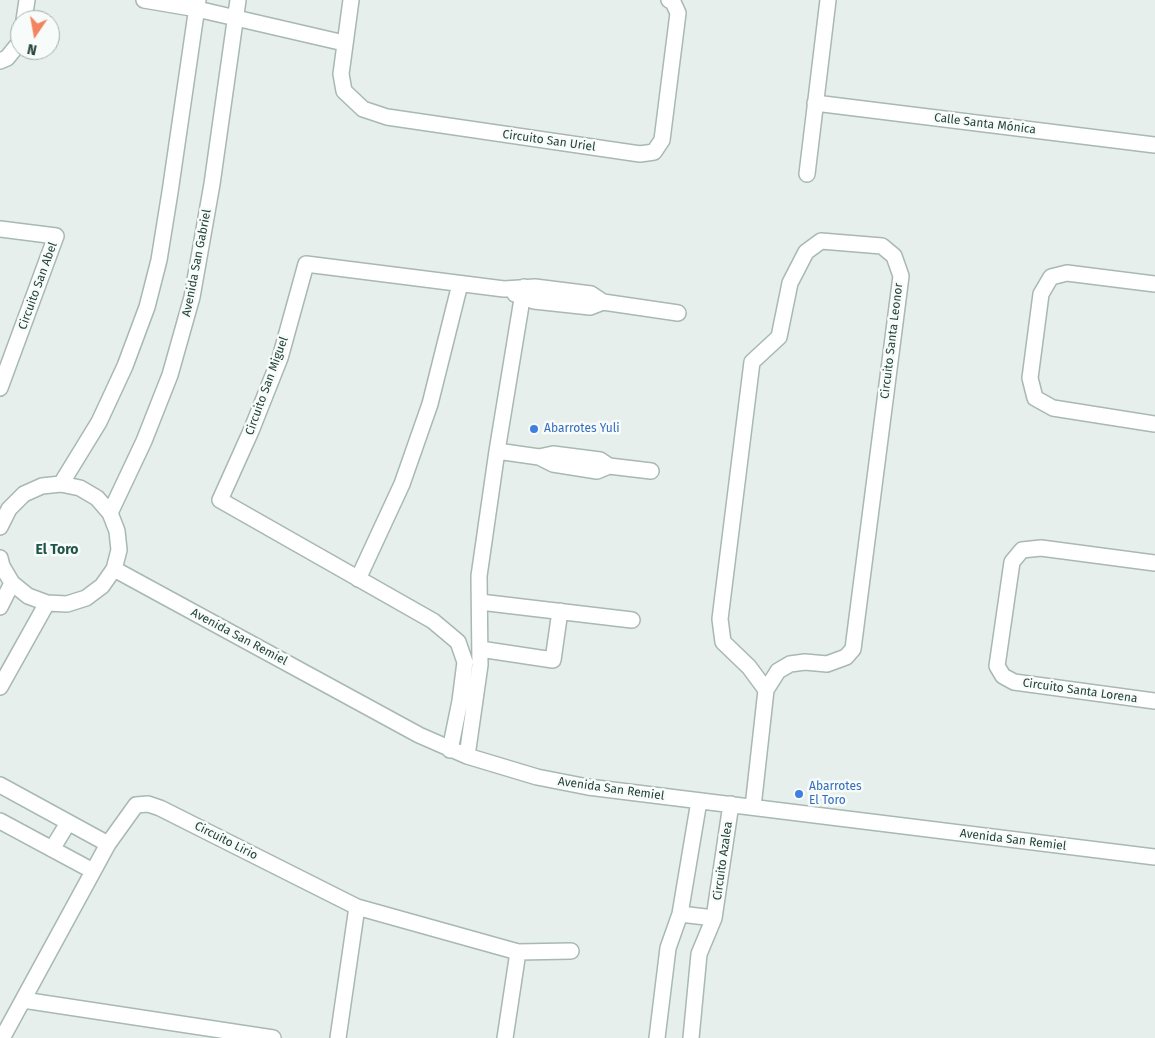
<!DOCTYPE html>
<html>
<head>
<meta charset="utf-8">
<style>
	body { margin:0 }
	#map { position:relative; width:1155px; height:1038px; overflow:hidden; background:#e6efeb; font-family:"Fira Sans",sans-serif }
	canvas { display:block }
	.north { position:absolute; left:10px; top:10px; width:50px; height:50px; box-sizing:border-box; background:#f7fbf9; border:1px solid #a3b1ad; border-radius:50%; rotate:192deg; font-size:14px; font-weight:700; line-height:20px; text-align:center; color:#24423a }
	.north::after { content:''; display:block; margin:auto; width:18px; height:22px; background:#f4845f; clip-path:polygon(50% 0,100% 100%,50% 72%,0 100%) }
</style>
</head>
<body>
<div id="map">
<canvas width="1155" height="1038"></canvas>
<div class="north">N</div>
</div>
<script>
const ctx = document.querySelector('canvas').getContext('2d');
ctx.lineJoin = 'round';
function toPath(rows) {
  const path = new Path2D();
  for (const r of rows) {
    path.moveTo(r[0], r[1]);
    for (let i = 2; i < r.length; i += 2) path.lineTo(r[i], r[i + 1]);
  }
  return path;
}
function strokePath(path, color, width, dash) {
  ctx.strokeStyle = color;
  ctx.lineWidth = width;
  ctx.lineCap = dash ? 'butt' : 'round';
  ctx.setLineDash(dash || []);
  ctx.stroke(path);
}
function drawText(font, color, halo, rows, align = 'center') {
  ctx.font = font + ' "Fira Sans",sans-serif';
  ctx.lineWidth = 5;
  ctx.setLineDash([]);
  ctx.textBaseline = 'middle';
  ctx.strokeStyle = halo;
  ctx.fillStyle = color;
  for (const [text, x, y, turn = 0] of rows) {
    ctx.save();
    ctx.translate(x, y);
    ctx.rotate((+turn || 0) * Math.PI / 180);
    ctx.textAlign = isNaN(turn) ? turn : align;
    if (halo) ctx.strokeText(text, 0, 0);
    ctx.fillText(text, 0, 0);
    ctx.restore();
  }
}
const street = toPath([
	[144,0,197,9,344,43],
	[351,0,341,74,344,91,363,109,387,117,640,154,654,152,662,140,678,13,673,2,669,0],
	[24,20,27,0],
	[0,61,7,58,20,42],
	[815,103,1155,145],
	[807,174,828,0],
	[0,229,56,236,0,388],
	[1155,284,1067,273,1051,277,1041,294,1030,378,1035,398,1053,408,1155,424],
	[515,294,534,301,590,307,603,302],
	[497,451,539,457,553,454,600,460,609,466,651,471],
	[539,457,553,464,597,471,609,466],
	[61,484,99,422,125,366,147,307,159,260,170,192,198,0],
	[110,513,144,441,170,375,192,297,212,184,238,0],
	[0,527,9,509,24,494,42,486,61,484,80,488,97,498,110,513,117,531,119,550,114,569,102,586,86,598,67,604,47,603,28,596,12,583,2,566,0,558],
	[1155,563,1041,548,1022,550,1012,562,997,666,1003,676,1014,682,1155,701],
	[114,569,419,735,467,756,537,777,588,787,1155,857],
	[358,579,402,484,430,404,460,284],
	[480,602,632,620],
	[0,607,12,583],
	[480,649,553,660,560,611],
	[0,687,47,603],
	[450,750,460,701,465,662,458,642,433,621,220,500,251,431,280,358,306,264,504,289,535,287,591,294,603,302,678,313],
	[467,756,480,665,479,576,497,451,524,287],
	[0,785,108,844],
	[753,807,766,690,778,671,790,664,805,662,827,664,846,657,853,649,901,276,894,256,882,246,821,241,806,252,790,283,779,337,752,362,720,619,723,642,749,667,766,690],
	[0,821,93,871],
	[52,849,68,823],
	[680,914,714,918],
	[23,1000,273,1038],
	[5,1033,108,844,136,805,148,804,160,808,357,907,518,952,571,951],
	[338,1038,357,907],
	[505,1038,518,952],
	[657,1038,668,948,680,914,699,801],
	[691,1038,699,954,714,918,731,804]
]);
const markers = [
	[534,429,5,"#3f7fe0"],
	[799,794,5,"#3f7fe0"]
];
const streetNames = [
	["Calle Santa Mónica",985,124,7],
	["Circuito San Uriel",549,141,8],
	["Avenida San Gabriel",197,263,-79],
	["Circuito San Abel",38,286,-70],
	["Circuito Santa Leonor",892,341,-83],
	["Circuito San Miguel",267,386,-70],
	["Avenida San Remiel",239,637,28],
	["Circuito Santa Lorena",1080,691,8],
	["Avenida San Remiel",611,789,8],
	["Avenida San Remiel",1013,840,7],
	["Circuito Lirio",226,841,27],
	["Circuito Azalea",723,861,-82]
];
const shopNames = [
	["Abarrotes Yuli",544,429],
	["Abarrotes",809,787],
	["El Toro",809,801]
];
const neighbourhoodNames = [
	["El Toro",57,550]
];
strokePath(street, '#a8b8b2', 18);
strokePath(street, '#fff', 15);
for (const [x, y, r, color] of markers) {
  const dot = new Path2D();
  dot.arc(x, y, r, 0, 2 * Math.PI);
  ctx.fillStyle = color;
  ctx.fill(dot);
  strokePath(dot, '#f7fbf9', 2);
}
drawText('12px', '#24423a', '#f7fbf9', streetNames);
drawText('12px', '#366cbe', '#f7fbf9', shopNames, 'left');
drawText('bold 14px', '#1f5548', '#f7fbf9', neighbourhoodNames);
</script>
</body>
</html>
